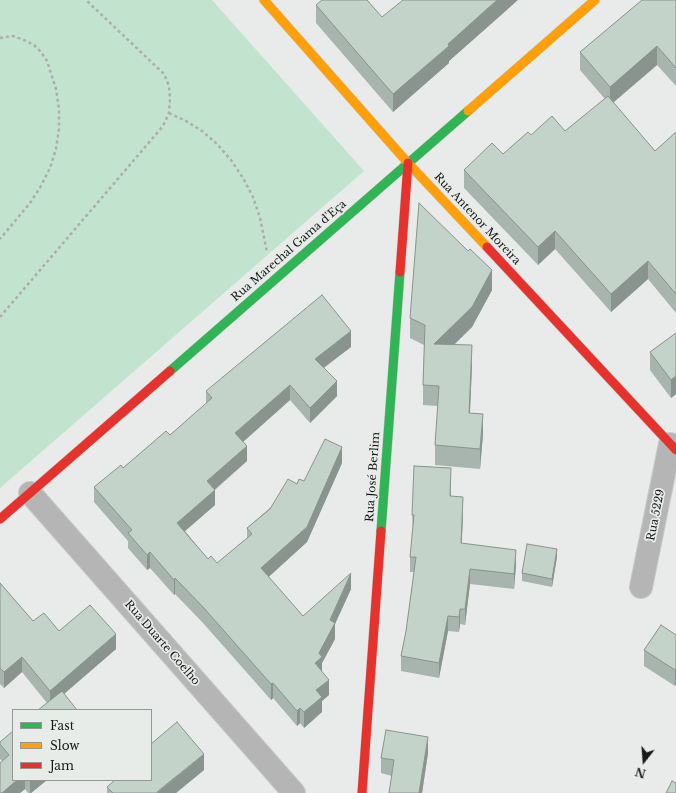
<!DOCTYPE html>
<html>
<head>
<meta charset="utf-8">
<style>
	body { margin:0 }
	#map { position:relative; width:676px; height:793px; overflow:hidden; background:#e8ebe9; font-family:"Libre Baskerville",serif }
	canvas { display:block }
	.legend { position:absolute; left:12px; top:709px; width:140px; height:72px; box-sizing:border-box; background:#e7ece9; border:1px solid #949795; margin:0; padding:5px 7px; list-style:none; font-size:12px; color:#171817 }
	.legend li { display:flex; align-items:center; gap:8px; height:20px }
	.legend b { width:20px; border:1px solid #949795 }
	.north { position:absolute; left:624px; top:741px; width:40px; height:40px; -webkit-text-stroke:3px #e7ece9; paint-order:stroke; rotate:197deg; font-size:11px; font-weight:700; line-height:16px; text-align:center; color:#171817 }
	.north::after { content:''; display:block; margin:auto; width:14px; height:18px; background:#171817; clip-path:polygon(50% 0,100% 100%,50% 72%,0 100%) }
</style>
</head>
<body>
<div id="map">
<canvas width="676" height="793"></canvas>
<ul class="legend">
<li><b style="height:5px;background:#30b455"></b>Fast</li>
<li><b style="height:5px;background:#ff9f0a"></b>Slow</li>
<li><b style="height:5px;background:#e5322d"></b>Jam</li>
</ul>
<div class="north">N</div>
</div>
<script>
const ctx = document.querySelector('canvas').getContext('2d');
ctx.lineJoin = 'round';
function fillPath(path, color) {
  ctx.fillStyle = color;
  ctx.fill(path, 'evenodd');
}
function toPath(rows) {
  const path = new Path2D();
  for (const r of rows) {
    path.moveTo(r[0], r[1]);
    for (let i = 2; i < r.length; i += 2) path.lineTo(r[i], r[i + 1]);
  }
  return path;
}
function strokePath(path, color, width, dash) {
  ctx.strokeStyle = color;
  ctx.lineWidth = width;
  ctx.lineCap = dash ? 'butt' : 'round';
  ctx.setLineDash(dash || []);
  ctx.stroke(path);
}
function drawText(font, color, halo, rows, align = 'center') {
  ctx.font = font + ' "Libre Baskerville",serif';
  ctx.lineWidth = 3.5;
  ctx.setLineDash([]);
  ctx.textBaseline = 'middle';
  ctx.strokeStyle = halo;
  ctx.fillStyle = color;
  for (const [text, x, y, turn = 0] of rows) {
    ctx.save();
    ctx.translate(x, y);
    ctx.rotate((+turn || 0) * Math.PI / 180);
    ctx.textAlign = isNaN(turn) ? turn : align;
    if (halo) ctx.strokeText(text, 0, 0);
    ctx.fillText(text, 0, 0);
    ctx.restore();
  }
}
const green = toPath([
	[0,0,212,0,364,171,0,488]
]);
const path = toPath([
	[0,38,13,36,24,40,34,45,41,52,47,61,56,89,59,109,59,129,56,149,50,168,41,186,30,203,0,239],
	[169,113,186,121,202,131,217,144,231,160,243,178,253,197,260,218,267,252],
	[0,317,163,126,169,113,170,98,169,86,164,74,86,0]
]);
const street = toPath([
	[30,493,294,793],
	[641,587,670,444]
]);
const fast = toPath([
	[170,371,468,111],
	[381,531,400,272]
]);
const slow = toPath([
	[264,0,408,163,487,247],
	[468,111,595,0]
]);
const jam = toPath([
	[487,247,676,450],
	[400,272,408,163],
	[0,519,170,371],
	[362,793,381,531]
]);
const wall = toPath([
	[676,0,676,86,657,65,613,103,655,151,676,132,676,313,648,279,611,312,555,249,538,265,464,188,464,170,503,154,531,135,565,131,605,99,580,70,580,52],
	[316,5,382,17,508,9,449,61,449,63,393,112,316,23],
	[492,290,472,327,454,345,472,365,470,413,483,434,480,469,435,465,435,445,438,406,423,405,423,385,424,345,410,338,410,318],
	[676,333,676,394,671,398,650,370,650,352],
	[351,347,324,368,337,396,310,423,290,400,243,442,247,461,215,490,215,505,185,531,208,559,217,563,247,538,247,528,297,484,342,463,307,542,268,577,303,616,351,589,335,624,335,639,322,663,322,672,329,695,322,701,322,712,304,728,300,723,297,726,273,698,271,700,203,623,175,594,174,595,150,568,147,570,128,548,128,541,94,502,94,487,123,468,170,435,206,404,206,391],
	[451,483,451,496,463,512,462,543,516,565,514,589,470,584,465,625,460,624,459,632,448,631,439,678,401,671,401,656,406,631,414,572,410,572,410,557,413,530,412,515],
	[557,557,552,587,522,581,522,573],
	[0,583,33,621,59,631,116,649,64,694,47,703,22,672,4,688,0,684],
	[676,635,676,684,675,686,644,666,644,650],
	[13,731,13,780,47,780,31,793,28,793,25,789,20,793,0,793,2,761,0,759,0,742],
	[428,753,422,793,389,793,392,776,381,773,381,758],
	[204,770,176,793,107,793,107,787]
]);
const shadedWall = toPath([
	[497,0,518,0,449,61,449,63,393,112,393,94],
	[657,46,657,65,610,105,610,87],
	[555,231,555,249,538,265,538,247],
	[648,261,648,279,611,312,611,294],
	[492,270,492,290,472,327,434,364,434,344],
	[351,331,351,347,315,374,315,359],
	[472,345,472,365,469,433,469,413],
	[676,376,676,394,671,398,671,380],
	[337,381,337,396,310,423,310,408],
	[290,385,290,400,235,449,235,433],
	[483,414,483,434,480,469,480,449],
	[247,446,247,461,207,496,207,481],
	[342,447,342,463,307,542,261,584,261,568],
	[451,468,451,483,450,511,450,496],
	[215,490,215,505,177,538,177,523],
	[463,497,463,512,461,558,461,543],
	[557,549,557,557,552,587,552,579],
	[516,550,516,565,514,589,514,574],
	[150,552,150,568,147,570,147,555],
	[470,569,470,584,465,625,465,609],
	[351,573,351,589,335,624,335,639,322,663,322,672,315,663,330,620],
	[175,578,175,594,174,595,174,580],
	[460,609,460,624,459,632,459,617],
	[448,616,448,631,439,678,439,663],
	[116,634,116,649,50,706,50,691],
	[22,657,22,672,4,688,4,672],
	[676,668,676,684,675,686,675,670],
	[329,680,329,695,322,701,322,712,304,728,304,712,316,690],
	[273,683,273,698,271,700,271,684],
	[300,708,300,723,297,726,297,711],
	[428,737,428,753,422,793,419,793],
	[204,754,204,770,176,793,157,793],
	[17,780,25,780,25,789,20,793,2,793],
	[30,780,47,780,31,793,30,793]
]);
const building = toPath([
	[322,0,367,0,382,17,403,0,497,0,448,44,449,46,393,94,316,5,322,0],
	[642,0,676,0,676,68,657,46,610,87,580,52,642,0],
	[608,96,655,151,676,132,676,294,648,261,611,294,555,231,538,247,464,170,492,143,503,154,528,132,531,135,552,116,565,131,608,96],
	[419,203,468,251,470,249,492,270,472,307,434,344,472,345,469,413,483,414,480,449,435,445,439,386,423,385,425,325,410,318,419,203],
	[322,295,351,331,315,359,337,381,310,408,290,385,235,433,247,446,207,481,215,490,177,523,208,559,211,556,217,563,252,534,247,528,270,509,288,479,297,484,299,479,304,481,325,439,342,447,307,527,261,568,303,616,351,573,330,620,335,623,319,653,322,657,315,663,329,680,316,690,322,697,304,712,300,708,297,711,273,683,271,684,203,607,175,578,174,580,150,552,147,555,128,533,132,530,94,487,121,465,123,468,166,431,170,435,212,398,206,391,322,295],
	[676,333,676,376,671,380,650,352,676,333],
	[414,466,451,468,450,496,463,497,461,543,516,550,514,574,470,569,465,609,460,609,459,617,448,616,439,663,401,656,406,631,416,557,410,557,414,515,412,515,414,466],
	[527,544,557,549,552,579,522,573,527,544],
	[0,583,33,621,44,613,59,631,90,605,116,634,50,691,22,657,4,672,0,668,0,583],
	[661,625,676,635,676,668,675,670,644,650,661,625],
	[62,691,77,710,38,710,62,691],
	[177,722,204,754,157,792,158,793,113,793,107,787,115,780,151,780,151,744,177,722],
	[386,730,428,737,419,793,389,793,394,760,381,758,386,730],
	[13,731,13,780,17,780,2,793,0,793,0,763,9,755,0,744,0,742,13,731],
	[672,781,676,783,676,793,666,793,672,781]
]);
const streetNames = [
	["Rua Antenor Moreira",477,219,47],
	["Rua Marechal Gama d'Eça",289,251,-41],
	["Rua José Berlim",373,477,-86],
	["Rua 5229",656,515,-79],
	["Rua Duarte Coelho",162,643,49]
];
fillPath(green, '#c2e3ce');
strokePath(street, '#c7c8c7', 24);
strokePath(fast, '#c7c8c7', 10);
strokePath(slow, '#c7c8c7', 10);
strokePath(jam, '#c7c8c7', 10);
strokePath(path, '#acadad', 2.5, [3, 3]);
strokePath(street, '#b5b5b5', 22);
strokePath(fast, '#30b455', 9);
strokePath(slow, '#ff9f0a', 9);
strokePath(jam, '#e5322d', 9);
fillPath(wall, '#a8b5ae');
fillPath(shadedWall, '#88948d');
fillPath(building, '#c3d3ca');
strokePath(building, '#88948d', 1);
drawText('11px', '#171817', '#e7ece9', streetNames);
</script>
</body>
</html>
